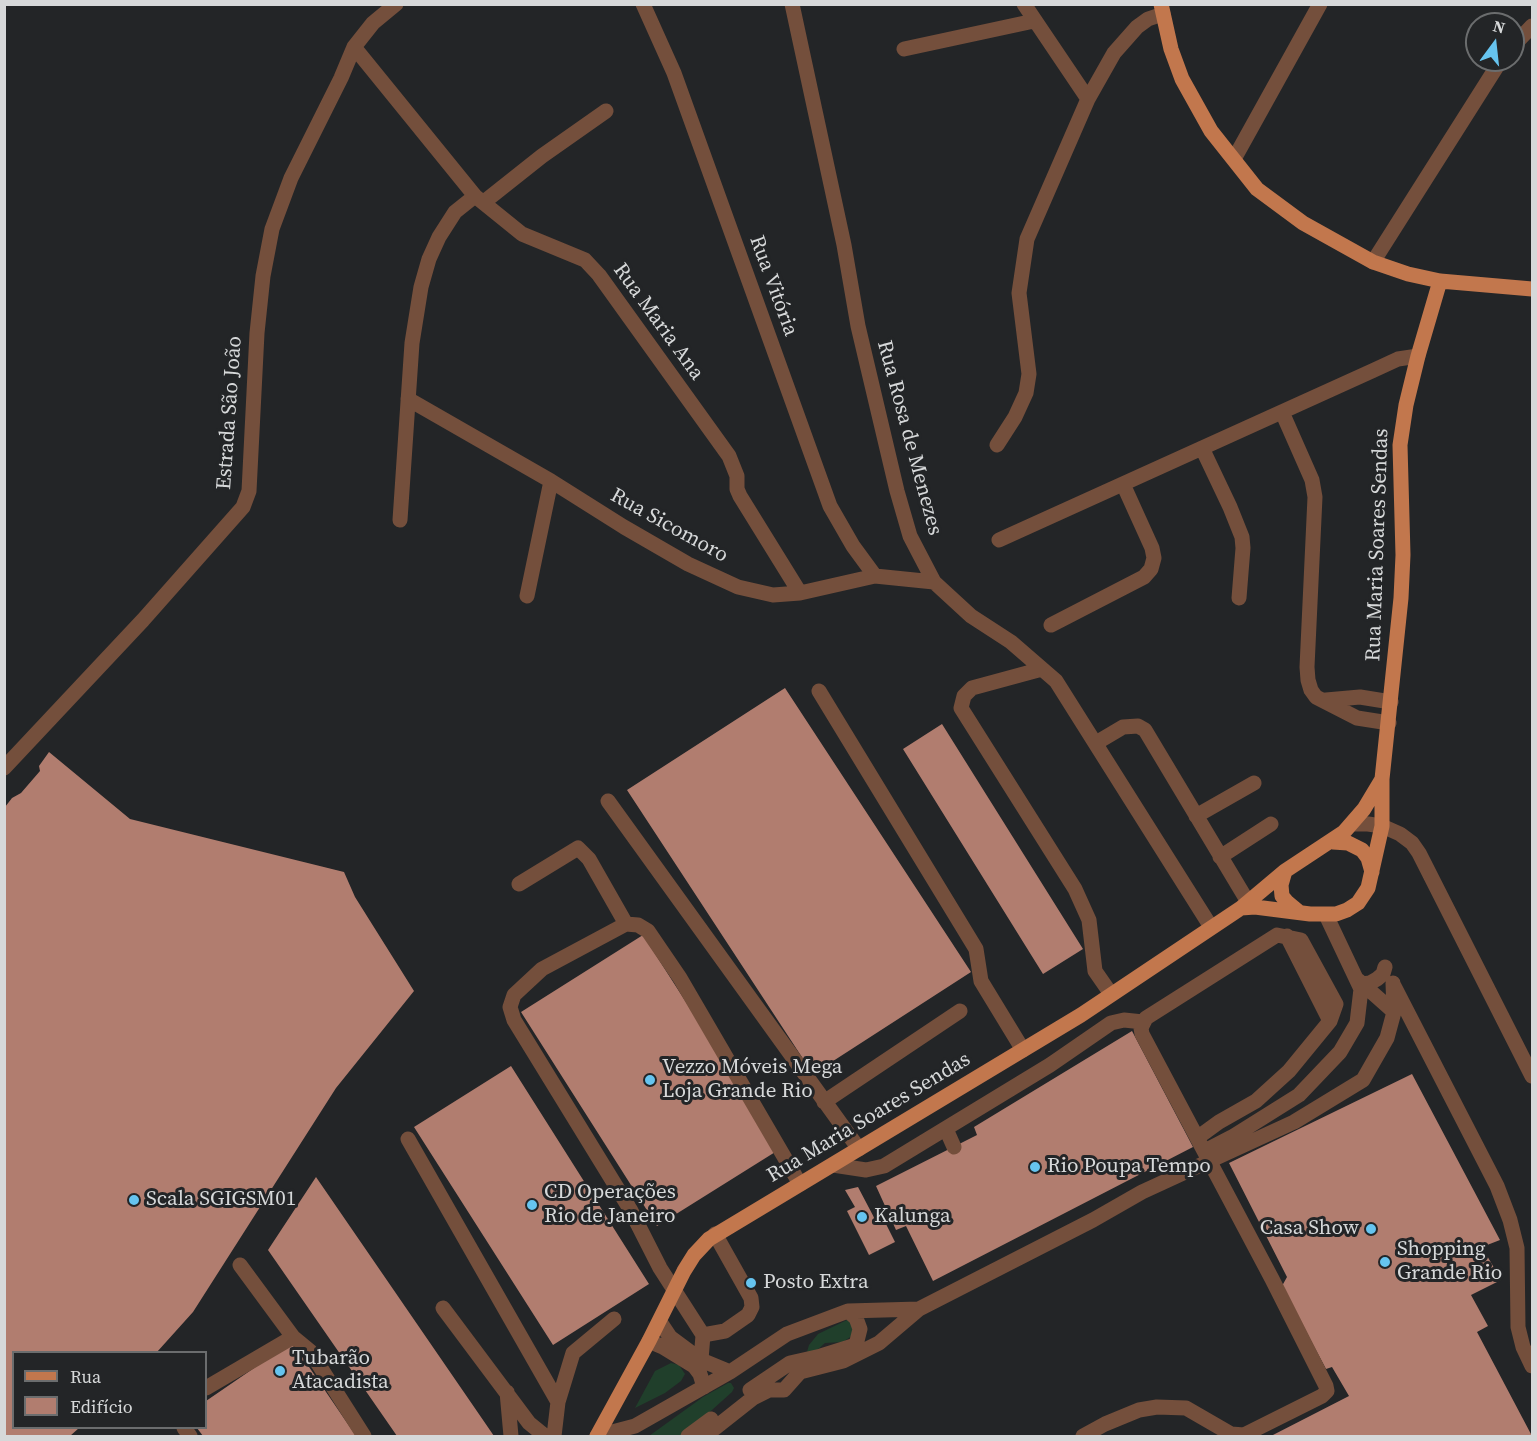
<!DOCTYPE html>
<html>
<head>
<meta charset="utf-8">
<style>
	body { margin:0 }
	#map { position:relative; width:1537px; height:1441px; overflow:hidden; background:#232527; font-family:"Source Serif 4",serif }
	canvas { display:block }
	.frame { position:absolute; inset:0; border:6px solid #d6d8d9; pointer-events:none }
	.legend { position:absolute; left:12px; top:1351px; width:195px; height:78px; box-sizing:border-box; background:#232527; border:2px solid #6b6d6e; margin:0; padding:8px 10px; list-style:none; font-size:18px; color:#d6d8d9 }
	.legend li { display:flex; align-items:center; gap:12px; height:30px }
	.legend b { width:30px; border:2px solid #6b6d6e }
	.north { position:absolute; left:1465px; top:12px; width:60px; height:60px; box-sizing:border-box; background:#232527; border:2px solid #6b6d6e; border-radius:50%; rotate:15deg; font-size:16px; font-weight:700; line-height:24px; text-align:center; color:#d6d8d9 }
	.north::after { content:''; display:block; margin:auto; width:21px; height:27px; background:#66c4ef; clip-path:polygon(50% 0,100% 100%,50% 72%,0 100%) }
</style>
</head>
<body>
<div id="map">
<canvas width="1537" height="1441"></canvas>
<div class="frame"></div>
<ul class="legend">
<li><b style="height:8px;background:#c2774d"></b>Rua</li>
<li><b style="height:16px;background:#b17d6f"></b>Edifício</li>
</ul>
<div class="north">N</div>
</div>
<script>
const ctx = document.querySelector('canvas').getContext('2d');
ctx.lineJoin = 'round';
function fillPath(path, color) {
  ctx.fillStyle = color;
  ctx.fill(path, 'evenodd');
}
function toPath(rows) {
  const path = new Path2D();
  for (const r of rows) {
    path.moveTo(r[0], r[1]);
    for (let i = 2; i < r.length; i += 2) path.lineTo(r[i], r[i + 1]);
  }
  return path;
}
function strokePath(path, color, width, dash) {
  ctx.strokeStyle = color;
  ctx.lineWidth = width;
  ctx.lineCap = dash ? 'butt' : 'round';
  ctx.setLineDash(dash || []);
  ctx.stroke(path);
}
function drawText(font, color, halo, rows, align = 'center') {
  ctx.font = font + ' "Source Serif 4",serif';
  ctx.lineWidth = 6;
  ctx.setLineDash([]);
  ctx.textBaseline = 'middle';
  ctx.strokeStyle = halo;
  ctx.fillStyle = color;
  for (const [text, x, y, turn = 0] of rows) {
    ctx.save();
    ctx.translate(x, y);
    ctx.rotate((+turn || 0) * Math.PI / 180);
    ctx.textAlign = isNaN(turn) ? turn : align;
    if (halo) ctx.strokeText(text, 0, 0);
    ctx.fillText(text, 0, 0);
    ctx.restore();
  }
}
const green = toPath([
	[849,1319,856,1333,843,1342,825,1343,815,1352,807,1352,809,1345,818,1334],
	[671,1363,679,1365,685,1374,681,1381,665,1393,635,1408,655,1371],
	[728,1383,731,1383,734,1388,732,1392,683,1436,649,1436,703,1397]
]);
const building = toPath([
	[785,688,971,972,813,1074,627,790],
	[942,724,1083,949,1043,974,903,749],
	[49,752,130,819,344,872,355,897,414,991,336,1088,193,1312,157,1352,14,1352,14,1428,79,1428,70,1436,5,1436,5,807,12,798,21,793,40,771,39,766],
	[643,935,780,1149,657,1226,521,1012],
	[1132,1031,1193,1147,933,1281,906,1226,896,1230,876,1186,977,1135,974,1127],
	[511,1066,649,1284,553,1345,414,1127],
	[1412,1074,1500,1240,1482,1247,1501,1280,1471,1295,1488,1326,1477,1332,1532,1436,1271,1436,1349,1396,1332,1367,1326,1369,1282,1286,1287,1277,1229,1163],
	[316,1177,494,1436,397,1436,268,1250],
	[858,1187,878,1225,885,1222,895,1242,869,1255,847,1211,855,1207,845,1190],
	[292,1342,356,1436,203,1436,197,1428,206,1428,206,1401]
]);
const minor = toPath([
	[643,4,674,73,830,506,853,546,875,576],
	[792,4,844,245,858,326,897,491,910,536,934,582,971,616,1011,642,1056,681,1211,927],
	[1024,4,1088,99],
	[1513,46,1532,26],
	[354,47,475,196,522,234,585,260,599,275,729,456,737,476,737,489,740,496,800,593],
	[904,49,1034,21],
	[1234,159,1320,4],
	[484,202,542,156,606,111],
	[1373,262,1501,60],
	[408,399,551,481,624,527,688,564,738,587,773,595,800,593,875,576,934,582],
	[1282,412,1312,480,1315,497,1307,667,1308,680,1311,690,1316,697,1357,718,1389,723],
	[997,445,1015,417,1026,393,1029,374,1019,293,1027,239,1088,99,1114,53,1137,27,1148,19,1163,14],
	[1202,448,1230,507,1242,537,1243,548,1239,598],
	[400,520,412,343,421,287,429,259,439,237,455,212,475,196],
	[999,540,1372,371,1398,359,1418,356],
	[527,596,551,481],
	[1051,625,1144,577,1151,569,1154,558,1152,548,1123,484],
	[1042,669,972,688,964,696,961,708,1075,889,1089,920,1095,971,1111,994],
	[819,691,976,949,981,981,1023,1050],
	[1326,700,1360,697,1391,702],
	[1096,743,1123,727,1138,726,1145,730,1248,902],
	[4,768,143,620,243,507,249,491,257,333,263,276,272,229,291,178,341,78,354,47,373,23,396,4],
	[608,801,859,1149],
	[1196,816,1254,783],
	[1352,824,1368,824,1382,826,1400,834,1412,843,1419,853,1532,1076],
	[1220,857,1271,824],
	[519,884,578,848,589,859,626,924],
	[1287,936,1330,1021],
	[1358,980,1394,1012],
	[1362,984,1370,983,1377,979,1383,974,1385,967],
	[1394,986,1497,1186,1510,1220,1517,1248,1518,1327,1523,1347,1532,1366],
	[824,1102,960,1011],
	[946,1129,954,1147],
	[408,1139,558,1402],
	[1205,1151,1232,1137,1299,1095,1340,1052,1357,1023,1361,989,1326,915],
	[833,1165,866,1170,884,1166,1050,1065,1111,1023,1124,1020,1143,1022],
	[443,1308,529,1423,545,1436],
	[660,1322,670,1337,701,1360,730,1372],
	[703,1335,725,1331,748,1315,752,1307,751,1298,715,1234],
	[293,1337,310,1351,364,1436],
	[649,1341,663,1347,694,1366,700,1374,704,1387],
	[701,1360,703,1335,660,1268,630,1209,514,1020,510,1007,514,995,542,969,626,924,638,925,648,931,680,978,800,1184],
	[206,1388,293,1337,240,1265],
	[750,1390,790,1363,821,1356,856,1345,860,1329,856,1318,848,1311],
	[507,1392,511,1436],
	[184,1428,190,1436],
	[554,1436,558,1402,573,1353,614,1319],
	[597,1436,635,1426,730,1372,787,1334,848,1311,919,1309,1093,1220,1142,1192,1294,1122,1363,1080,1387,1038,1394,1012,1393,983],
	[688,1436,711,1419],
	[705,1436,753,1398,769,1390,784,1390,800,1372,843,1361,879,1343,919,1309],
	[1083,1436,1105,1424,1139,1410,1157,1407,1186,1408,1231,1434,1244,1435,1322,1396,1327,1391,1326,1386,1272,1279,1142,1034,1141,1028,1146,1018,1277,935,1301,940,1336,1004,1330,1021,1289,1071,1256,1101,1219,1122,1197,1138]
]);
const major = toPath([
	[1161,4,1171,49,1182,79,1211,131,1257,189,1303,223,1373,262,1408,274,1440,281,1532,289],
	[1333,842,1348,843,1362,850,1368,858,1372,872],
	[1285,871,1281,885,1282,896,1287,902,1299,912],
	[1241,908,1255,907,1310,914,1336,914,1347,910,1358,903,1368,888,1382,826,1382,779,1401,598,1403,555,1400,445,1406,405,1418,356,1440,281],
	[597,1436,649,1341,684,1271,694,1255,709,1239,1081,1015,1241,908,1285,871,1344,832,1364,809,1382,779]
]);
const markers = [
	[650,1080,6,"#66c4ef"],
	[1035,1167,6,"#66c4ef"],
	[134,1200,6,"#66c4ef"],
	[532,1205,6,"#66c4ef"],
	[862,1217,6,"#66c4ef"],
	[1371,1229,6,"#66c4ef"],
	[1385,1262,6,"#66c4ef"],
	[751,1283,6,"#66c4ef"],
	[280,1371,6,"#66c4ef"]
];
const streetNames = [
	["Rua Vitória",773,286,70],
	["Rua Maria Ana",658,322,54],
	["Estrada São João",230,413,-86],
	["Rua Rosa de Menezes",909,438,75],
	["Rua Sicomoro",669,526,29],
	["Rua Maria Soares Sendas",1378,545,-88],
	["Rua Maria Soares Sendas",869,1118,-31]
];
const poiNames = [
	["Vezzo Móveis Mega",662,1068],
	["Loja Grande Rio",662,1092],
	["Rio Poupa Tempo",1047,1167],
	["CD Operações",544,1193],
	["Rio de Janeiro",544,1217],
	["Scala SGIGSM01",146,1200],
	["Kalunga",874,1217],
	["Casa Show",1359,1229,"right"],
	["Shopping",1397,1250],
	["Grande Rio",1397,1274],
	["Posto Extra",763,1283],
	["Tubarão",292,1359],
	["Atacadista",292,1383]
];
fillPath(green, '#203f2b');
fillPath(building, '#b17d6f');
strokePath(minor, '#744f3c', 15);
strokePath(major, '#c2774d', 15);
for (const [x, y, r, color] of markers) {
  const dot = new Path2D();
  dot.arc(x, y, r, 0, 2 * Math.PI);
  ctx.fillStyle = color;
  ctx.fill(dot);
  strokePath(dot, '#232527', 2);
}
drawText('21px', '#d6d8d9', '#232527', streetNames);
drawText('21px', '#d6d8d9', '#232527', poiNames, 'left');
</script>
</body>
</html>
